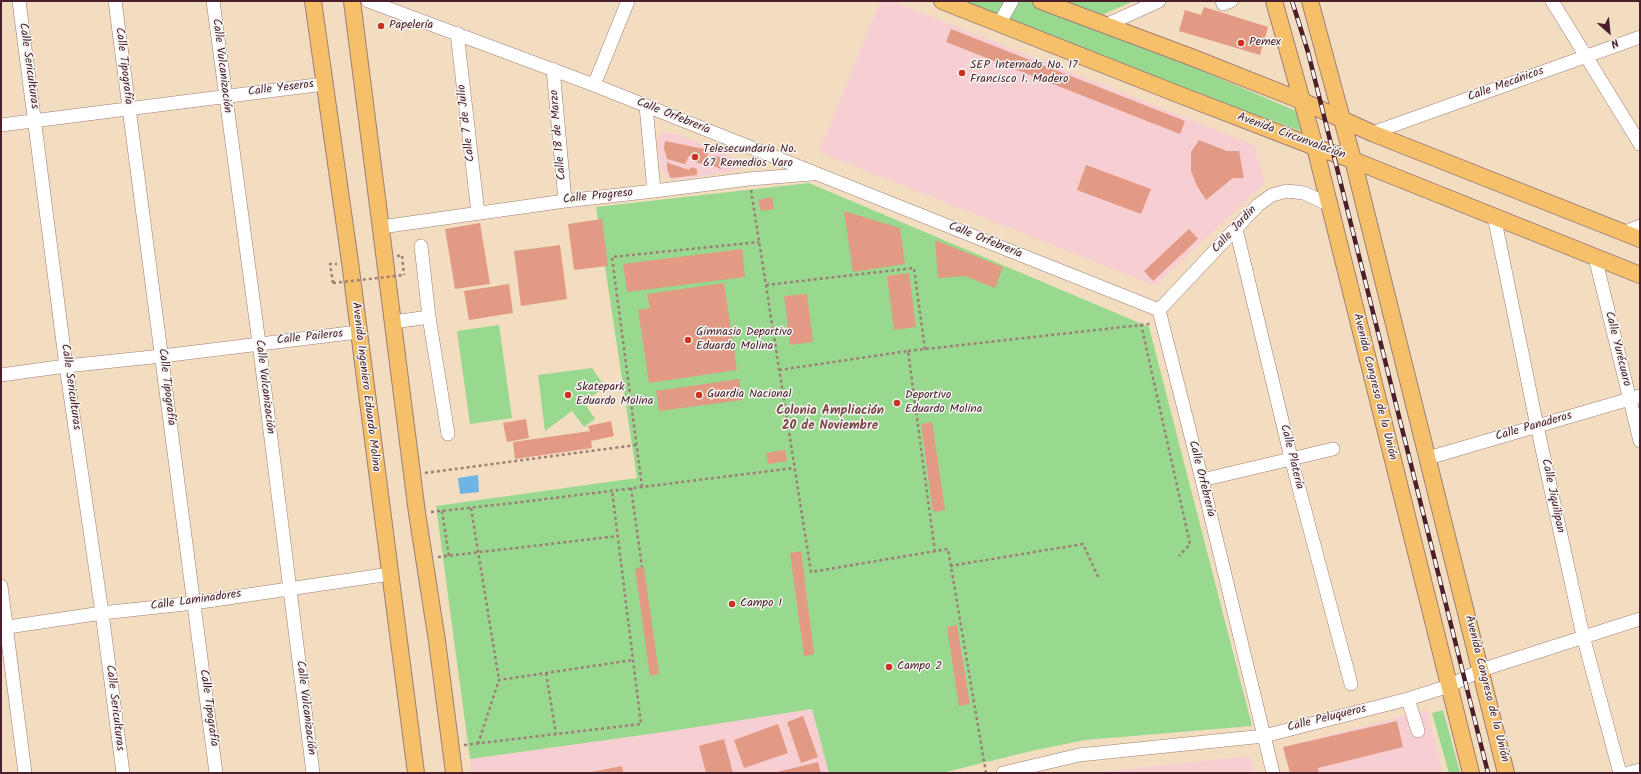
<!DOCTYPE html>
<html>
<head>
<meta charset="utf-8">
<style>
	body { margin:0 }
	#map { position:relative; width:1641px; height:774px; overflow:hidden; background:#f2ddc0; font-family:Kalam,sans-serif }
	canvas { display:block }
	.frame { position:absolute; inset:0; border:2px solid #4a1f2b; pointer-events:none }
	.north { position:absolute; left:1589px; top:12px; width:40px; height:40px; -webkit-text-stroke:3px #f6f6f2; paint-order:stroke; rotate:153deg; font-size:11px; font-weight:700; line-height:16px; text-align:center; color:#4a1f2b }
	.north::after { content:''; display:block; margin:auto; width:14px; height:18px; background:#4a1f2b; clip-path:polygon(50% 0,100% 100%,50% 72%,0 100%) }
</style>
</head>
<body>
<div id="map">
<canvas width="1641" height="774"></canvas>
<div class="frame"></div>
<div class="north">N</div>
</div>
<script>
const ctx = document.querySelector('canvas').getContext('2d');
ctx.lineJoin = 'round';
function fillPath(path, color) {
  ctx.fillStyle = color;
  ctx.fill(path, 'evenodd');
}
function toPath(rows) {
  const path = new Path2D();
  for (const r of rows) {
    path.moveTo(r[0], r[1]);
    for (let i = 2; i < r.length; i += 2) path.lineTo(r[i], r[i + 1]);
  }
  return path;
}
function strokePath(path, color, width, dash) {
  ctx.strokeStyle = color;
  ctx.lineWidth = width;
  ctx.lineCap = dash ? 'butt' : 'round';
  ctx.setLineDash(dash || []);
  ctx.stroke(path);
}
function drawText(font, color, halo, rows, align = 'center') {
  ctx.font = font + ' Kalam,sans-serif';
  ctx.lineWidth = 3;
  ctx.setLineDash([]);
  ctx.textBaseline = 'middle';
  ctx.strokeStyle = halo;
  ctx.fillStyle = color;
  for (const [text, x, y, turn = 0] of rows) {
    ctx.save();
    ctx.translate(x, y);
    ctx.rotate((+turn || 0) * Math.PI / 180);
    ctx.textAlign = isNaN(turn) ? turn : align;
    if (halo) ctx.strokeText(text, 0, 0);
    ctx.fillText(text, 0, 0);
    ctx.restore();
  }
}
const built = toPath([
	[880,1,892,1,1254,145,1265,183,1155,286,819,152],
	[663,132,679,135,737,159,740,166,739,170,690,178,671,180,664,174,660,166,657,137],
	[812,709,829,773,471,773,470,759,633,736],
	[1427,710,1443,773,1290,773,1283,747],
	[1250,756,1254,773,1089,773]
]);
const green = toPath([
	[962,1,1134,1,1083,23,1144,46,1296,111,1301,131,1133,70],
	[809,183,1149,327,1252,726,1085,740,1031,751,942,773,829,773,812,709,671,731,470,759,436,506,637,478,596,207],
	[499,325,512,418,470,424,457,331],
	[592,368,605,387,584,402,595,419,584,427,572,411,545,431,538,375],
	[1443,710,1460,773,1449,773,1432,713]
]);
const water = toPath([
	[478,475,479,492,460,494,458,478]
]);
const building = toPath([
	[1204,7,1268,27,1260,55,1179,31,1185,10,1201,15],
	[951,29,1185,121,1180,134,946,42],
	[1199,140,1227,151,1239,151,1244,178,1233,178,1206,200,1197,186,1191,171,1191,152],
	[665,141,704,149,708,154,705,163,702,164,695,162,696,159,689,156,685,164,667,159,664,148],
	[714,156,725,158,721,169,711,165],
	[667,162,671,164,689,170,691,167,697,169,697,175,672,178,670,177,667,168],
	[1086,165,1151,189,1141,214,1077,190],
	[772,197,774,209,761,211,758,200],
	[844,211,900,228,905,264,853,272],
	[602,219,608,266,574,270,568,224],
	[480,223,490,284,455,289,445,229],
	[1189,229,1198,239,1153,281,1144,271],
	[935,240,1003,267,995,288,965,276,938,278],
	[560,245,567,299,521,306,514,251],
	[742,249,745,277,627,292,623,264],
	[909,273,916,327,894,330,887,276],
	[724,283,737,370,649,383,638,310,650,308,647,294],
	[509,284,513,313,469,320,464,291],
	[807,294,813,342,790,345,784,296],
	[739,379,742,400,659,411,656,391],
	[526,419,529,438,507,442,503,423],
	[611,421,614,436,591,441,592,448,515,459,513,442,590,431,588,426],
	[932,422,945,510,933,512,921,424],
	[785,450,787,461,768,464,766,453],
	[801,551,814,654,804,656,790,553],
	[644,567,659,674,650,676,635,568],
	[957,625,970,704,959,706,947,627],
	[803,716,818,757,801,763,787,722],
	[1397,721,1403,747,1318,768,1319,773,1290,773,1283,747],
	[778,724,788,753,744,768,734,740],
	[724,739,733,773,706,773,699,746],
	[818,762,821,773,777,773,777,772],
	[622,766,623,773,592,773,591,772]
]);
const path = toPath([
	[751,190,811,572,948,549,986,773],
	[397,256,402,255,404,275],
	[333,283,330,264,337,264],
	[766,285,914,268,925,350],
	[1141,324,1190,544,1179,556],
	[908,351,1150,324],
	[779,370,908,351,935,552],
	[425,473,636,445],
	[642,487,612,257,759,242],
	[631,488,642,567],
	[471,508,499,680],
	[442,511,449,556],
	[431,512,522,502,794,468],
	[438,557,618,536],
	[950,566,1083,544,1099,579],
	[546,673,556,734],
	[478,744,499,680,633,660],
	[464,745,641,724,612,490]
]);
const minor = toPath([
	[19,1,66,366,102,613,123,773],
	[115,1,216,773],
	[213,1,259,343,313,773],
	[368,1,594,85,1159,310],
	[1222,1,1223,4,1231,1],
	[1552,1,1640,144],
	[999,24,1012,1],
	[1106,25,1159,1],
	[457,33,478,213],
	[553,69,565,201],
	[594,85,628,1],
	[646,106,654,191],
	[1,125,324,84],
	[1372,133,1640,37],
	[1494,216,1537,426,1583,636,1620,773],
	[381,227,565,201,654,191,749,179,812,174],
	[1236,229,1291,458,1351,684],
	[1623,233,1640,226],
	[421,246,429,317],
	[1595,257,1640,441],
	[1159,310,1202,480,1273,773],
	[1159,310,1258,205,1272,195,1287,191,1304,193,1328,204],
	[393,322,429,317,448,434],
	[1,375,66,366,162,356,358,332],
	[1428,458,1640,396],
	[1202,480,1333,449],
	[1,586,25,773],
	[1,628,102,613,194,603,390,574],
	[1408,699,1418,731],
	[1003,773,1079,755,1264,736,1408,699,1449,686,1481,670,1640,619],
	[1628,773,1640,770]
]);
const major = toPath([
	[313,1,350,262,416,773],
	[352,1,417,513,437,641,454,773],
	[942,1,1175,93,1315,147,1353,160,1640,275],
	[1041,1,1191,57,1302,101,1372,133,1640,239],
	[1274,1,1315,147,1471,773],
	[1310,1,1353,160,1506,773]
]);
const rail = toPath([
	[1292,1,1308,52,1488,773]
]);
const pathBridge = toPath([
	[333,283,404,275]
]);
const markers = [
	[381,26,4,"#c8321e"],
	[1241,43,4,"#c8321e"],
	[962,73,4,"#c8321e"],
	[695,157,4,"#c8321e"],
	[688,340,4,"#c8321e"],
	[568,395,4,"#c8321e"],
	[699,395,4,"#c8321e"],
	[897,403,4,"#c8321e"],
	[732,604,4,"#c8321e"],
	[889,667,4,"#c8321e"]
];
const poiNames = [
	["Papelería",389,26],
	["Pemex",1249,43],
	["SEP Internado No. 17",970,66],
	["Francisco I. Madero",970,80],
	["Telesecundaria No.",703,150],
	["67 Remedios Varo",703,164],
	["Gimnasio Deportivo",696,333],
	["Eduardo Molina",696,347],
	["Skatepark",576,388],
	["Eduardo Molina",576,402],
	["Guardia Nacional",707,395],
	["Deportivo",905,396],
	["Eduardo Molina",905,410],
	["Campo 1",740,604],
	["Campo 2",897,667]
];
const streetNames = [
	["Calle Sericulturas",28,66,82],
	["Calle Tipografía",123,66,83],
	["Calle Vulcanización",221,66,83],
	["Calle Mecánicos",1506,85,-20],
	["Calle Yeseros",281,89,-7],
	["Calle Orfebrería",673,117,22],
	["Calle 7 de Julio",467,123,-97],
	["Calle 18 de Marzo",559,135,-95],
	["Avenida Circunvalación",1291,137,20],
	["Calle Progreso",598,197,-6],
	["Calle Jardin",1235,230,-47],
	["Calle Orfebrería",985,241,22],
	["Calle Paileros",310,338,-6],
	["Calle Yurécuaro",1617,349,76],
	["Calle Sericulturas",70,387,82],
	["Calle Tipografía",166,387,83],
	["Calle Vulcanización",264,387,83],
	["Avenida Ingeniero Eduardo Molina",365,387,83],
	["Avenida Congreso de la Unión",1374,387,76],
	["Calle Panaderos",1534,427,-16],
	["Calle Platería",1291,457,76],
	["Calle Orfebrería",1201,479,76],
	["Calle Jiquilipan",1552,496,78],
	["Calle Laminadores",196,601,-8],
	["Avenida Congreso de la Unión",1486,689,76],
	["Calle Sericulturas",114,708,83],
	["Calle Tipografía",208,708,82],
	["Calle Vulcanización",305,708,83],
	["Calle Peluqueros",1327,719,-14]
];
const neighbourhoodNames = [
	["Colonia Ampliación",830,412],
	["20 de Noviembre",830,427]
];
fillPath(built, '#f7cfd3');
fillPath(green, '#98d98f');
fillPath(water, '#6eb5e5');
fillPath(building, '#e29a85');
strokePath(minor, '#9e7e76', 14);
strokePath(major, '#9e7e76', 18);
strokePath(path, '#9e7e76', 2.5, [3, 3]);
strokePath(minor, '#fff', 13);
strokePath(major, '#f6c06b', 16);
strokePath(rail, '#4a1f2b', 4.5);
strokePath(rail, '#f6f6f2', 3, [9]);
strokePath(pathBridge, '#9e7e76', 2.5, [3, 3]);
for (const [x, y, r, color] of markers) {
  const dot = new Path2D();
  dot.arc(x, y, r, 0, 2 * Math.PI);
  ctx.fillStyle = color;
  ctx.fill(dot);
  strokePath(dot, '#f6f6f2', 1.5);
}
drawText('12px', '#4a1f2b', '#f6f6f2', poiNames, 'left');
drawText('12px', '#4a1f2b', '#f6f6f2', streetNames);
drawText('bold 13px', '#7f4a4a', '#f6f6f2', neighbourhoodNames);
</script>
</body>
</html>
